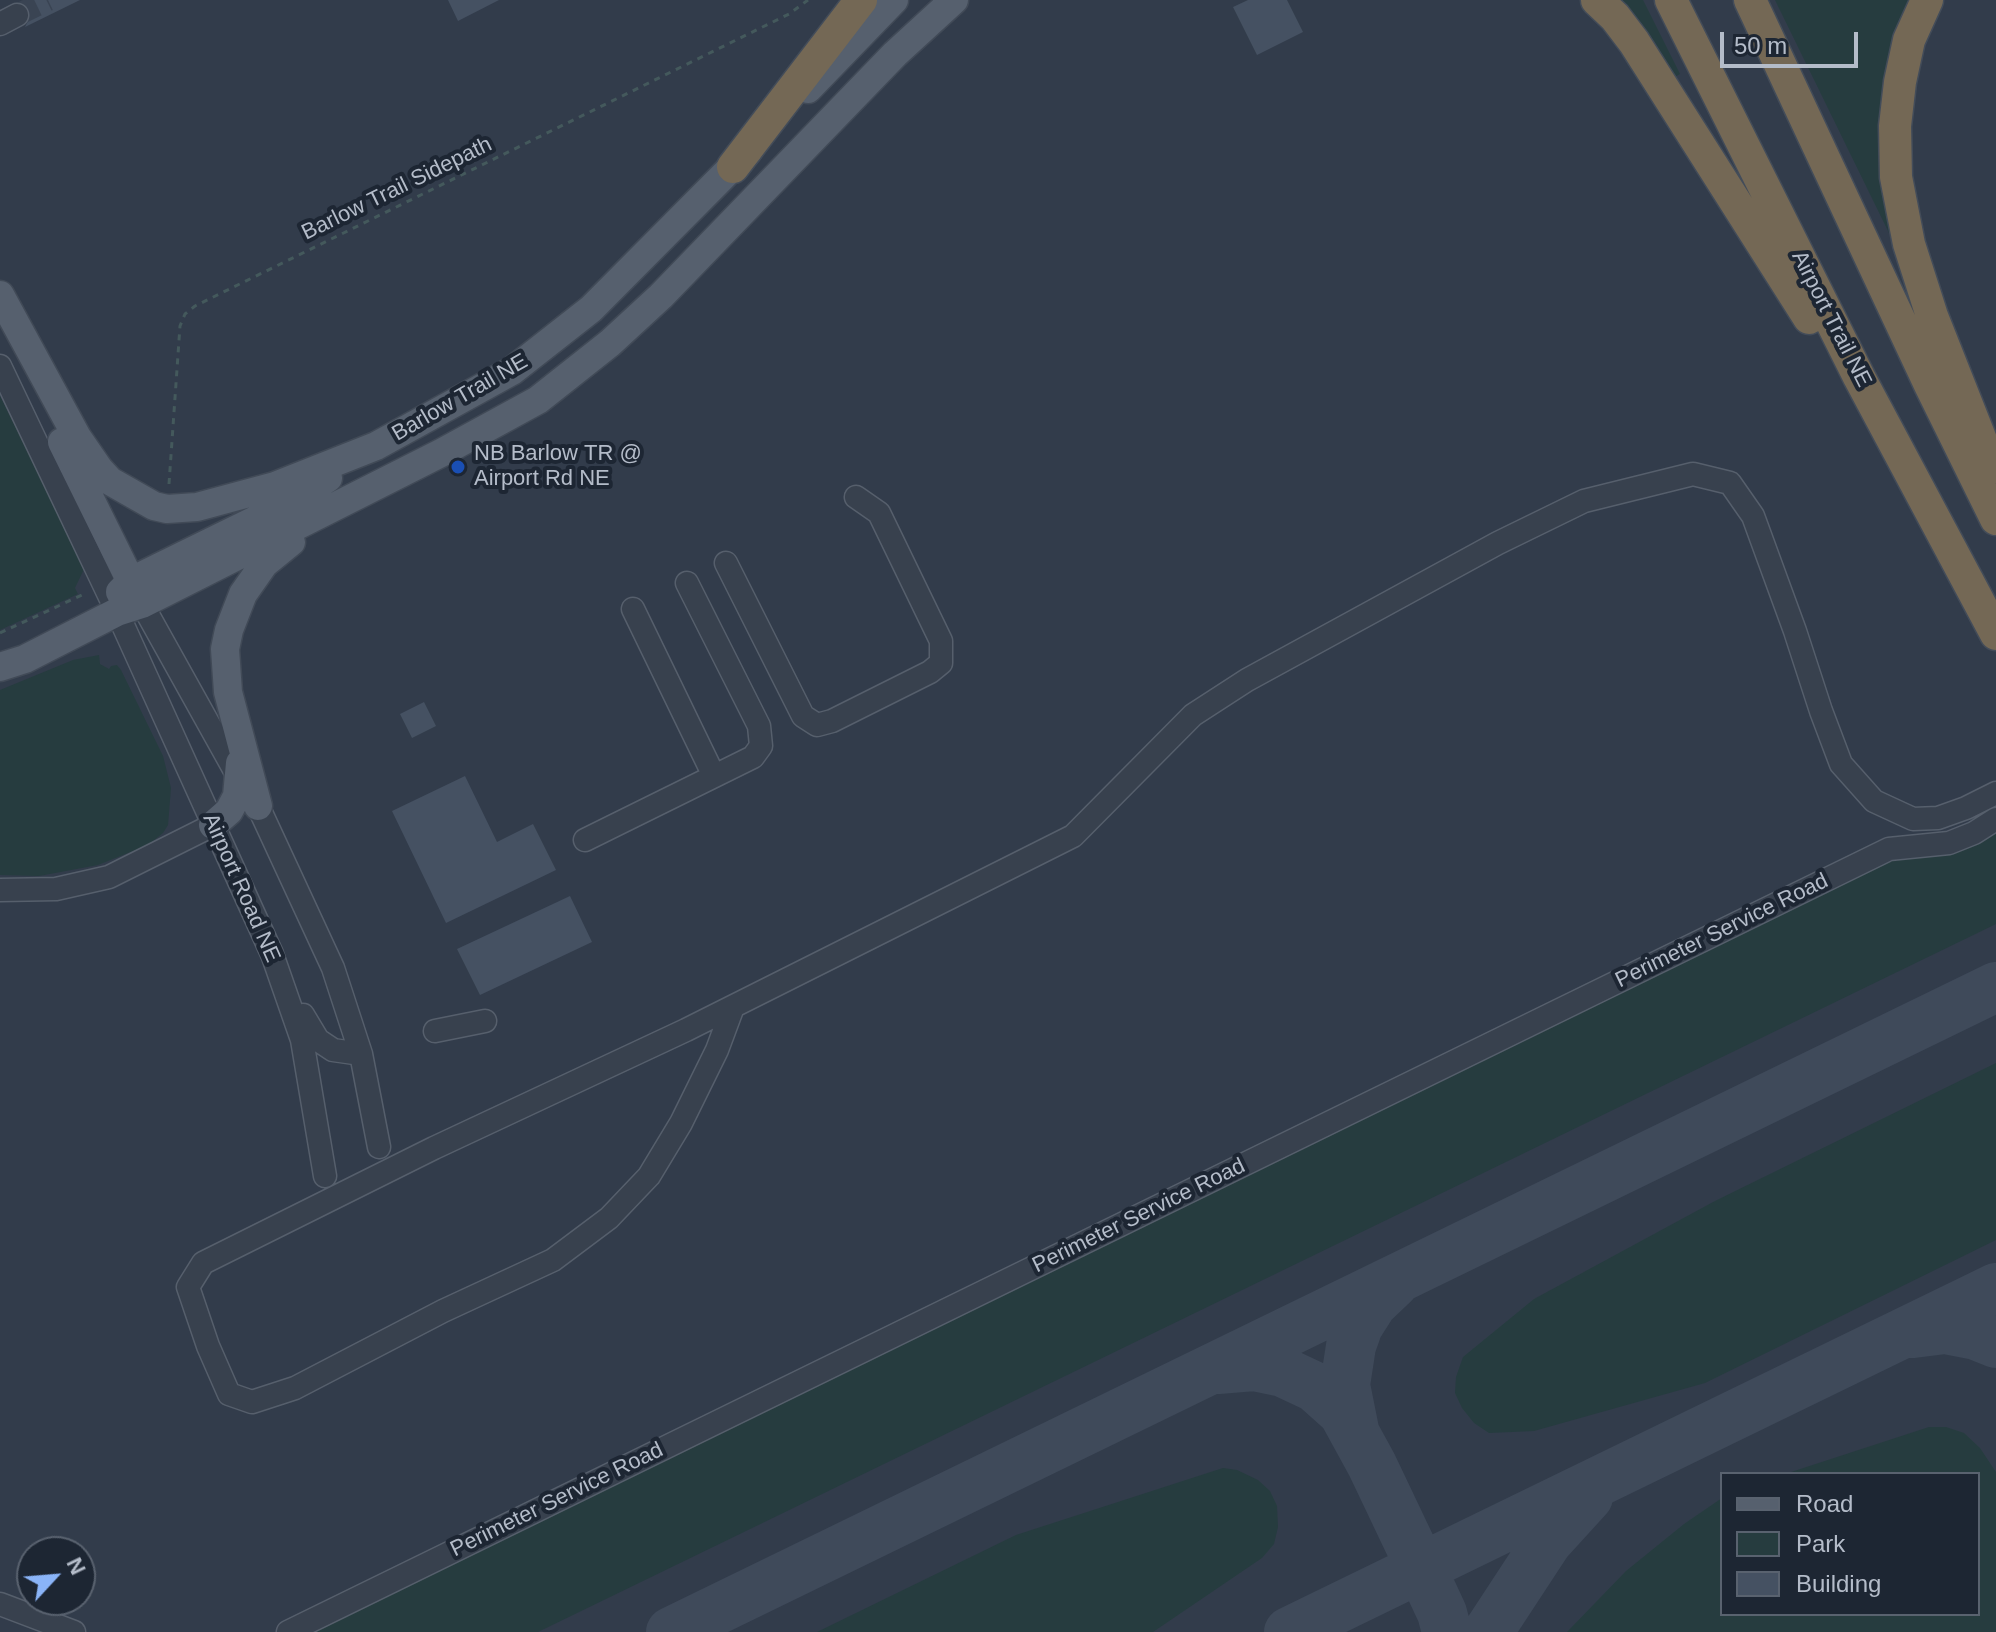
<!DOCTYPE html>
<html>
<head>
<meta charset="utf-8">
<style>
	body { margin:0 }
	#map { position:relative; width:1996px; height:1632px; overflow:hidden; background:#242f3e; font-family:Arial,sans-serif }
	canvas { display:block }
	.legend { position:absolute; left:1720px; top:1472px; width:260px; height:144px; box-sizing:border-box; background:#1d2633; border:2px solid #59626f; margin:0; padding:10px 14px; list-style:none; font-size:24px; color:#b4bcc9 }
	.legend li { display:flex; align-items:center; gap:16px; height:40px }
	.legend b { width:40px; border:2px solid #59626f }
	.north { position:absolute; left:16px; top:1536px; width:80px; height:80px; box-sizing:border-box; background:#1d2633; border:2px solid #59626f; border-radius:50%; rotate:64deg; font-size:22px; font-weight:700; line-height:32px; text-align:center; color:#b4bcc9 }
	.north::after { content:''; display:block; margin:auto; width:28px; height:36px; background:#8ab4f8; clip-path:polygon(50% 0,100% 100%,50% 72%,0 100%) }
	.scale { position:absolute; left:1720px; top:32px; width:138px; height:36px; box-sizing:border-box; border:4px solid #b4bcc9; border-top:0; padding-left:10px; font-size:24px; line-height:28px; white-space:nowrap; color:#b4bcc9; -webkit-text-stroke:6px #1d2633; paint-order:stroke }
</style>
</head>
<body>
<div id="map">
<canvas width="1996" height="1632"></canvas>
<ul class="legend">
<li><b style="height:10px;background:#56606e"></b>Road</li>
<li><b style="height:22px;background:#263c3f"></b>Park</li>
<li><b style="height:22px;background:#455162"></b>Building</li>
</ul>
<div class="north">N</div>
<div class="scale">50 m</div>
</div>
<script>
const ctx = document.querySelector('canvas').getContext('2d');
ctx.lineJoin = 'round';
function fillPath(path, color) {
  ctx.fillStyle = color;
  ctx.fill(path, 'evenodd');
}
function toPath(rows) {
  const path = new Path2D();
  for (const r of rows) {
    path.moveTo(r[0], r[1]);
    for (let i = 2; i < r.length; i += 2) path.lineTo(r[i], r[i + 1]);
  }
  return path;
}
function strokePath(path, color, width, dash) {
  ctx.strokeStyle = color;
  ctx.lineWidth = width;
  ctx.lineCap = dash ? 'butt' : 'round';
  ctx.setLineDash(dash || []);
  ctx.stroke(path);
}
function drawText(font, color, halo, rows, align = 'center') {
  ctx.font = font + ' Arial,sans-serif';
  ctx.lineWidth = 8;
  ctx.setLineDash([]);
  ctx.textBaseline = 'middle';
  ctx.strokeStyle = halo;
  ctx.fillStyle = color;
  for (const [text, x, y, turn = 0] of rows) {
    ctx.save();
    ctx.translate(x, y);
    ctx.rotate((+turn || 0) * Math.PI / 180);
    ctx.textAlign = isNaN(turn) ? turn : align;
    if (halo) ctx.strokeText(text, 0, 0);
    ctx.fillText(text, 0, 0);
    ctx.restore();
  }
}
const airport = toPath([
	[0,0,1996,0,1996,1632,0,1632],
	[1722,1474,1978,1474,1978,1614,1722,1614],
	[32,1552,80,1552,80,1600,32,1600]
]);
const green = toPath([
	[1613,0,1643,0,1680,74,1673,78],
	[1775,0,1909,0,1895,38,1895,230,1889,233],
	[0,396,85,567,75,588,78,594,0,630],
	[99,655,100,664,109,669,111,666,117,665,121,670,163,756,171,788,168,825,163,833,148,845,98,865,39,876,0,875,0,690,73,660],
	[1996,825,1996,924,538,1632,304,1632,1898,856],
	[1996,1063,1996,1240,1705,1383,1534,1431,1489,1433,1474,1423,1462,1408,1455,1393,1456,1377,1463,1357,1534,1299,1715,1201],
	[1929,1427,1946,1427,1964,1433,1980,1448,1996,1472,1996,1632,1567,1632,1626,1571,1684,1524,1722,1498,1722,1614,1978,1614,1978,1474,1785,1474],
	[1223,1468,1237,1470,1258,1480,1270,1491,1277,1506,1278,1527,1274,1544,1262,1558,1153,1632,817,1632,1016,1535]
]);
const taxiway = toPath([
	[1913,1333,1945,1329,1976,1335,1996,1343],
	[1218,1369,1254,1366,1283,1372,1315,1387,1343,1412,1372,1465,1421,1568,1442,1613,1447,1632],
	[1354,1430,1345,1385,1351,1346,1358,1326,1372,1304,1393,1284],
	[671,1632,1996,987],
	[1289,1632,1996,1288],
	[1488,1632,1547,1542,1588,1497]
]);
const building = toPath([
	[32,0,80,0,25,27,31,15,25,3],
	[448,0,499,0,458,21],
	[1248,0,1287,0,1303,32,1257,55,1233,7],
	[424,702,436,726,412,738,400,714],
	[465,776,497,842,533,824,556,870,446,923,392,811],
	[570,896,592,942,480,995,457,949]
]);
const minorTunnel = toPath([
	[17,15,48,0]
]);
const path = toPath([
	[169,484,180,326,185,314,195,306,789,14,808,0],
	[0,633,82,595]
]);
const minor = toPath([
	[0,24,17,15],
	[0,366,117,612,272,954,302,1040,325,1176],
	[726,563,803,716,817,725,832,721,930,672,941,663,941,641,879,513,856,497],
	[142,604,240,780,258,806,333,968,361,1054,379,1147],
	[633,609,714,776],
	[585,840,753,757,761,746,759,726,687,583],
	[0,890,56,889,109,877,213,825],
	[733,1007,717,1050,681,1123,649,1176,609,1218,553,1260,443,1311,295,1388,252,1402,229,1394,208,1346,188,1287,203,1263,434,1148,686,1030,1073,836,1193,715,1247,680,1498,543,1584,501,1693,474,1730,483,1753,516,1795,631,1821,711,1841,764,1874,801,1913,819,1938,818,1966,808,1996,793],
	[303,1015,318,1040,333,1050,361,1054],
	[435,1031,485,1021],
	[0,1604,74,1632],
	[288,1632,1889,849,1949,843,1974,833,1996,819]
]);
const major = toPath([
	[808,89,894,0],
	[0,295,77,437,99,469,110,481,154,506,167,509,197,507,275,486,376,446,512,371,591,309,748,151],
	[62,442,142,604],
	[120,592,131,581,288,504,328,478],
	[0,667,25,659,117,612,142,604,441,453,538,400,610,343,661,296,895,54,954,0],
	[258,806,228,692,225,649,229,630,243,594,264,564,291,542],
	[213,825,229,811,237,796,240,763]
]);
const highway = toPath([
	[1597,0,1615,17,1634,42,1809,318],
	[1671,0,1859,377,1996,634],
	[1750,0,1930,385,1996,519],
	[1927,0,1909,40,1900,82,1895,126,1896,177,1909,244,1932,316,1992,468],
	[733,167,861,0]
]);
const markers = [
	[458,467,8,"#1a4fb4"]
];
const streetNames = [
	["Barlow Trail Sidepath",397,189,-26],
	["Airport Trail NE",1831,319,63],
	["Barlow Trail NE",460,398,-30],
	["Airport Road NE",241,888,66],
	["Perimeter Service Road",1722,931,-26],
	["Perimeter Service Road",1139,1216,-26],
	["Perimeter Service Road",557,1500,-26]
];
const poiNames = [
	["NB Barlow TR @",474,454],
	["Airport Rd NE",474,479]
];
fillPath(airport, '#323c4b');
fillPath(green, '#263c3f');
strokePath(taxiway, '#3f4a5a', 50);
fillPath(building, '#455162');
strokePath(minorTunnel, '#3a4453', 22, [22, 11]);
strokePath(minor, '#565f6c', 25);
strokePath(major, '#414a57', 31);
strokePath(highway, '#434c59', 35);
strokePath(path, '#44595c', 3, [6, 6]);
strokePath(minor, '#38414e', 22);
strokePath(major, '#56606e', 28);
strokePath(highway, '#746855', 32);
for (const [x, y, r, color] of markers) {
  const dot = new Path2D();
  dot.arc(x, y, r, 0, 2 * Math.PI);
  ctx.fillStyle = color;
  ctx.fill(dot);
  strokePath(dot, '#1d2633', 3);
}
drawText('22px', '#b4bcc9', '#1d2633', streetNames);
drawText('22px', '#b4bcc9', '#1d2633', poiNames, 'left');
</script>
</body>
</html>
